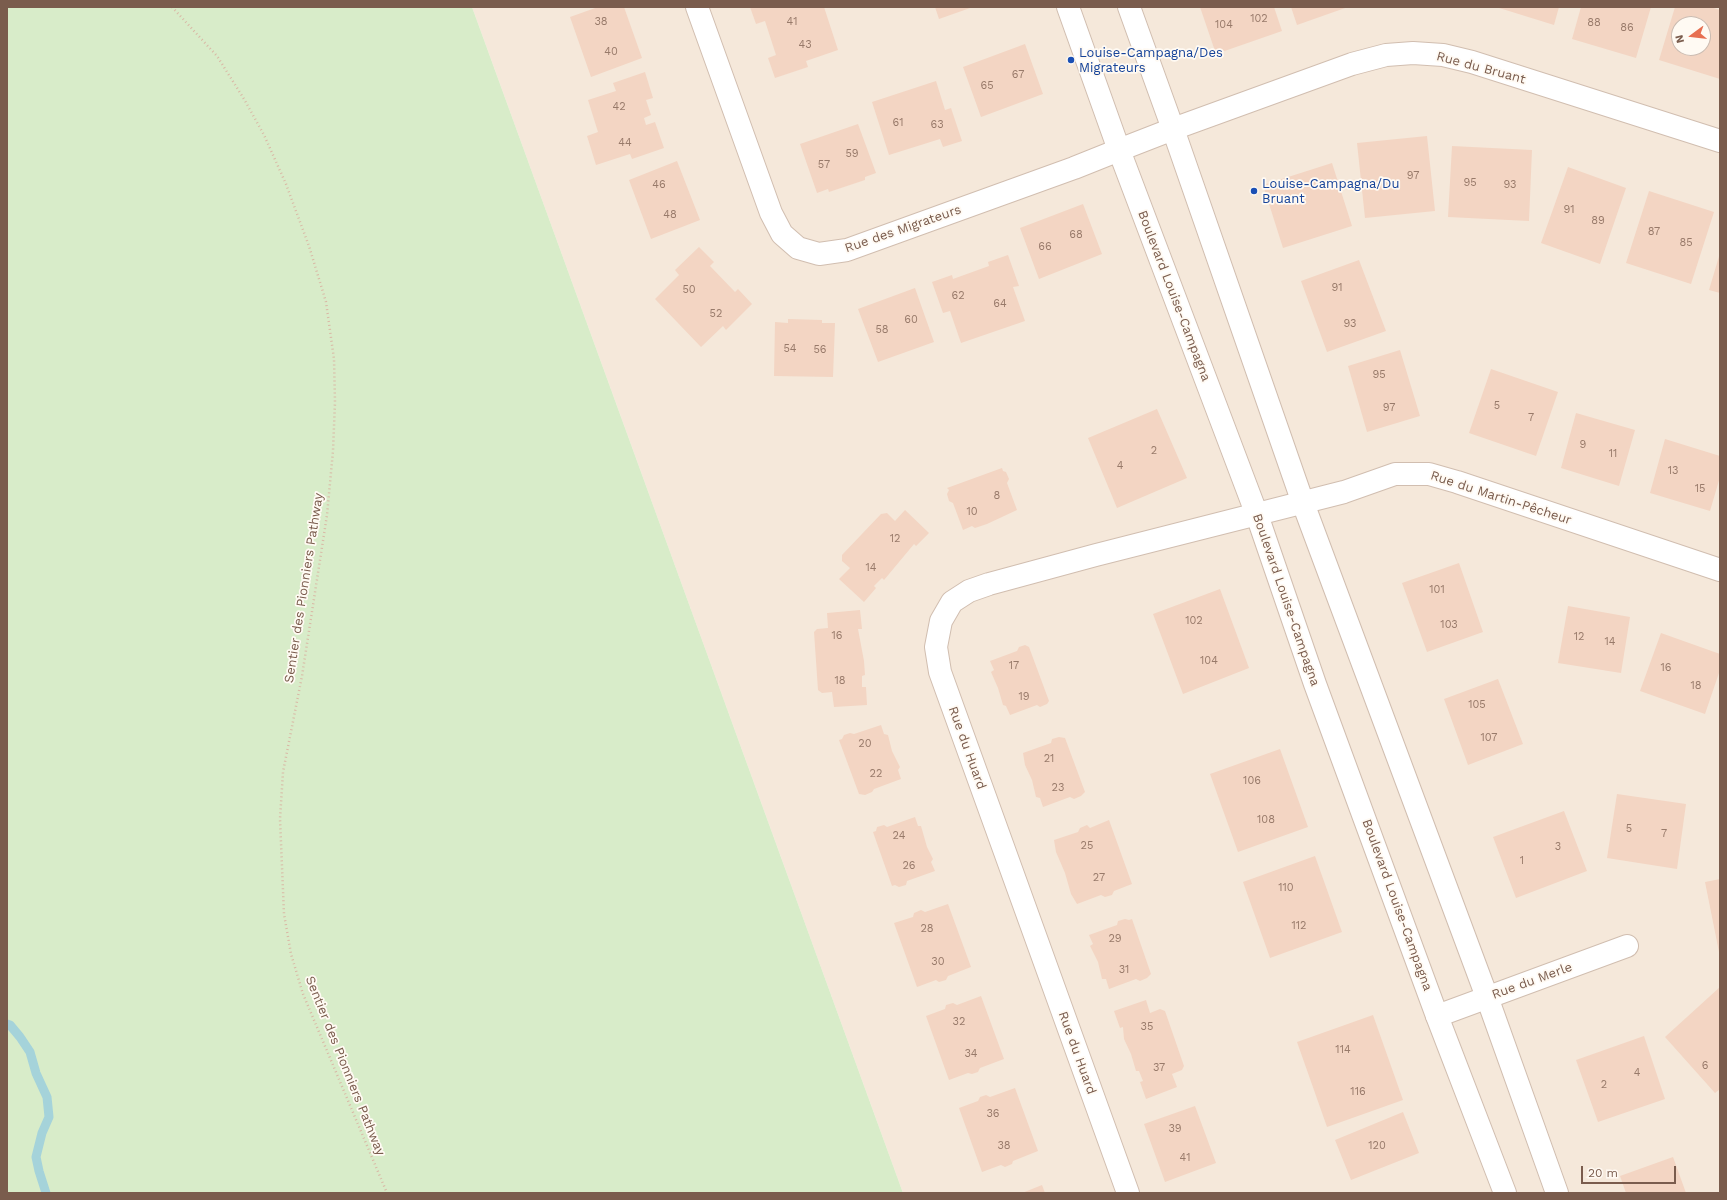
<!DOCTYPE html>
<html>
<head>
<meta charset="utf-8">
<style>
	body { margin:0 }
	#map { position:relative; width:1727px; height:1200px; overflow:hidden; background:#fdf6ec; font-family:"Work Sans",sans-serif }
	canvas { display:block }
	.frame { position:absolute; inset:0; border:8px solid #7a5c4d; pointer-events:none }
	.north { position:absolute; left:1671px; top:16px; width:40px; height:40px; box-sizing:border-box; background:#fffaf3; border:1px solid #cabbb1; border-radius:50%; rotate:255deg; font-size:11px; font-weight:700; line-height:16px; text-align:center; color:#7a5c4d }
	.north::after { content:''; display:block; margin:auto; width:14px; height:18px; background:#e76f51; clip-path:polygon(50% 0,100% 100%,50% 72%,0 100%) }
	.scale { position:absolute; left:1581px; top:1166px; width:95px; height:18px; box-sizing:border-box; border:2px solid #7a5c4d; border-top:0; padding-left:5px; font-size:12px; line-height:14px; white-space:nowrap; color:#7a5c4d; -webkit-text-stroke:3px #fffaf3; paint-order:stroke }
</style>
</head>
<body>
<div id="map">
<canvas width="1727" height="1200"></canvas>
<div class="frame"></div>
<div class="north">N</div>
<div class="scale">20 m</div>
</div>
<script>
const ctx = document.querySelector('canvas').getContext('2d');
ctx.lineJoin = 'round';
function fillPath(path, color) {
  ctx.fillStyle = color;
  ctx.fill(path, 'evenodd');
}
function toPath(rows) {
  const path = new Path2D();
  for (const r of rows) {
    path.moveTo(r[0], r[1]);
    for (let i = 2; i < r.length; i += 2) path.lineTo(r[i], r[i + 1]);
  }
  return path;
}
function strokePath(path, color, width, dash) {
  ctx.strokeStyle = color;
  ctx.lineWidth = width;
  ctx.lineCap = dash ? 'butt' : 'round';
  ctx.setLineDash(dash || []);
  ctx.stroke(path);
}
function drawText(font, color, halo, rows, align = 'center') {
  ctx.font = font + ' "Work Sans",sans-serif';
  ctx.lineWidth = 3.5;
  ctx.setLineDash([]);
  ctx.textBaseline = 'middle';
  ctx.strokeStyle = halo;
  ctx.fillStyle = color;
  for (const [text, x, y, turn = 0] of rows) {
    ctx.save();
    ctx.translate(x, y);
    ctx.rotate((+turn || 0) * Math.PI / 180);
    ctx.textAlign = isNaN(turn) ? turn : align;
    if (halo) ctx.strokeText(text, 0, 0);
    ctx.fillText(text, 0, 0);
    ctx.restore();
  }
}
const residential = toPath([
	[472,7,1720,7,1720,1193,903,1193],
	[1679,24,1703,24,1703,48,1679,48]
]);
const green = toPath([
	[7,7,472,7,903,1193,7,1193]
]);
const stream = toPath([
	[7,1024,10,1025,20,1037,30,1052,36,1073,47,1097,49,1117,42,1133,36,1157,39,1171,46,1193]
]);
const building = toPath([
	[598,7,624,7,642,58,591,77,570,17],
	[750,7,824,7,838,50,806,61,808,67,775,78,768,58,776,55,765,21,756,24],
	[935,7,973,7,939,19],
	[1200,7,1274,7,1282,31,1216,54],
	[1291,7,1348,7,1297,25],
	[1496,7,1559,7,1554,25],
	[1581,7,1651,7,1636,58,1572,39],
	[1675,7,1711,7,1720,10,1720,79,1659,60],
	[1679,24,1703,24,1703,48,1679,48],
	[1025,44,1043,94,981,117,963,67],
	[645,72,653,98,646,100,651,115,644,118,646,125,655,122,664,148,632,159,630,154,596,165,587,136,598,132,588,100,616,91,613,83],
	[936,81,945,110,951,108,962,141,943,147,940,139,889,155,872,102],
	[858,124,876,173,865,177,865,180,829,192,828,189,817,193,800,144],
	[1427,136,1435,211,1365,218,1357,143],
	[1452,146,1532,150,1529,221,1448,217],
	[677,161,700,220,651,239,629,180],
	[1332,163,1352,226,1283,248,1263,185],
	[1568,167,1626,188,1600,264,1541,243],
	[1649,191,1714,212,1691,284,1626,263],
	[1083,204,1102,254,1039,279,1020,228],
	[699,247,714,262,710,266,735,292,738,289,752,304,726,330,723,326,701,347,655,299,679,275,675,270],
	[1720,253,1720,293,1709,290],
	[1008,255,1019,286,1013,287,1025,321,961,343,950,311,943,313,932,282,952,275,953,279,989,266,988,262],
	[1359,260,1386,331,1327,352,1301,281],
	[915,288,934,342,878,362,858,309],
	[788,319,822,320,822,323,835,323,833,377,774,376,775,322,788,323],
	[1400,350,1420,416,1367,432,1348,366],
	[1491,369,1558,392,1536,456,1469,433],
	[1157,409,1187,478,1117,508,1088,438],
	[1576,413,1635,430,1619,486,1561,468],
	[1665,439,1720,456,1720,477,1710,511,1650,493],
	[1002,468,1003,471,1006,472,1009,479,1007,483,1017,510,987,524,975,528,972,526,963,530,953,503,949,501,947,494,949,490,947,488],
	[905,510,929,533,916,546,914,544,884,580,882,578,874,586,876,588,864,602,839,579,850,568,842,561,842,555,881,514,887,513,895,521],
	[1459,563,1483,632,1427,652,1402,583],
	[1220,589,1249,668,1183,694,1153,614],
	[1568,606,1630,617,1621,673,1558,663],
	[860,610,862,629,858,629,864,661,865,675,862,676,862,687,866,687,867,705,834,707,832,692,822,693,818,690,814,632,817,629,828,628,827,613],
	[1661,633,1720,654,1720,670,1705,714,1640,691],
	[1025,645,1029,647,1049,701,1047,704,1040,707,1037,705,1010,715,1006,706,1003,705,998,688,991,672,994,670,990,661,1017,651,1019,647],
	[1498,679,1523,744,1468,765,1444,699],
	[881,725,884,734,888,735,892,751,900,767,898,770,901,779,874,789,872,792,865,795,859,794,839,740,842,739,844,735,850,733,854,734],
	[1059,737,1065,738,1085,792,1081,796,1074,799,1070,797,1043,807,1040,798,1036,797,1032,780,1025,765,1023,753,1051,743,1052,739],
	[1280,749,1308,827,1238,852,1210,774],
	[1617,794,1686,804,1677,869,1607,858],
	[1564,811,1587,871,1516,898,1493,837],
	[915,817,918,826,921,826,927,847,933,859,931,862,935,871,907,881,906,885,899,887,895,885,892,886,873,832,876,831,877,827,884,825,887,827],
	[1109,820,1132,884,1114,891,1112,895,1105,897,1101,895,1077,904,1071,894,1065,873,1056,852,1054,840,1078,832,1080,828,1087,825,1090,828],
	[1315,856,1342,932,1270,958,1243,882],
	[1720,879,1720,952,1719,952,1705,882],
	[948,904,971,967,948,976,946,980,939,982,936,980,917,987,894,923,913,917,914,913,921,910,925,912],
	[1125,919,1129,920,1132,919,1151,974,1147,978,1140,981,1136,979,1109,989,1106,979,1102,979,1098,962,1090,946,1093,944,1089,935,1117,925,1118,921],
	[1720,987,1720,1089,1715,1093,1665,1037],
	[981,996,1004,1059,980,1068,978,1072,972,1074,968,1073,949,1080,926,1016,945,1009,946,1005,953,1003,957,1005],
	[1146,1000,1150,1013,1160,1009,1165,1011,1184,1066,1182,1070,1172,1074,1177,1087,1146,1099,1140,1082,1143,1081,1139,1071,1136,1071,1131,1054,1124,1039,1123,1027,1120,1028,1114,1011],
	[1373,1015,1403,1100,1327,1127,1297,1042],
	[1644,1036,1665,1099,1598,1122,1576,1060],
	[1015,1088,1038,1151,1013,1161,1012,1164,1005,1167,1001,1165,982,1172,959,1108,978,1101,980,1097,986,1095,990,1097],
	[1195,1106,1216,1163,1165,1182,1144,1124],
	[1403,1112,1419,1153,1351,1180,1335,1140],
	[1673,1157,1686,1193,1626,1193,1620,1176],
	[1042,1185,1045,1193,1022,1193]
]);
const path = toPath([
	[172,7,217,56,244,99,264,135,286,184,309,246,326,302,334,359,335,402,333,451,327,515,302,676,283,772,280,819,284,914,291,954,303,994,387,1193]
]);
const minor = toPath([
	[697,7,771,213,782,234,798,248,819,254,847,250,1074,168,1119,150],
	[1173,129,1352,64,1386,55,1413,53,1443,55,1472,62,1720,141],
	[1437,1016,1627,946],
	[1128,1193,940,672,936,647,941,621,952,602,969,591,989,584,1096,555,1344,492,1395,474,1429,474,1457,482,1720,570]
]);
const tertiary = toPath([
	[1068,7,1119,150,1257,515,1315,684,1437,1016,1505,1193],
	[1129,7,1173,129,1303,503,1487,997,1557,1193],
	[1119,150,1173,129]
]);
const markers = [
	[1071,60,4,"#1a4fb4"],
	[1254,191,4,"#1a4fb4"]
];
const numberNames = [
	["102",1259,19],
	["38",601,22],
	["41",792,22],
	["88",1594,23],
	["104",1224,25],
	["86",1627,28],
	["43",805,45],
	["40",611,52],
	["67",1018,75],
	["65",987,86],
	["42",619,107],
	["61",898,123],
	["63",937,125],
	["44",625,143],
	["59",852,154],
	["57",824,165],
	["97",1413,176],
	["95",1470,183],
	["46",659,185],
	["93",1510,185],
	["91",1569,210],
	["48",670,215],
	["89",1598,221],
	["87",1654,232],
	["68",1076,235],
	["85",1686,243],
	["66",1045,247],
	["91",1337,288],
	["50",689,290],
	["62",958,296],
	["64",1000,304],
	["52",716,314],
	["60",911,320],
	["93",1350,324],
	["58",882,330],
	["54",790,349],
	["56",820,350],
	["95",1379,375],
	["5",1497,406],
	["97",1389,408],
	["7",1531,418],
	["9",1583,445],
	["2",1154,451],
	["11",1613,454],
	["4",1120,466],
	["13",1673,471],
	["15",1700,489],
	["8",997,496],
	["10",972,512],
	["12",895,539],
	["14",871,568],
	["101",1437,590],
	["102",1194,621],
	["103",1449,625],
	["16",837,636],
	["12",1579,637],
	["14",1610,642],
	["104",1209,661],
	["17",1014,666],
	["16",1666,668],
	["18",840,681],
	["18",1696,686],
	["19",1024,697],
	["105",1477,705],
	["107",1489,738],
	["20",865,744],
	["21",1049,759],
	["22",876,774],
	["106",1252,781],
	["23",1058,788],
	["108",1266,820],
	["5",1629,829],
	["7",1664,834],
	["24",899,836],
	["25",1087,846],
	["3",1558,847],
	["1",1522,861],
	["26",909,866],
	["27",1099,878],
	["110",1286,888],
	["112",1299,926],
	["28",927,929],
	["29",1115,939],
	["30",938,962],
	["31",1124,970],
	["32",959,1022],
	["35",1147,1027],
	["114",1343,1050],
	["34",971,1054],
	["6",1705,1066],
	["37",1159,1068],
	["4",1637,1073],
	["2",1604,1085],
	["116",1358,1092],
	["36",993,1114],
	["39",1175,1129],
	["38",1004,1146],
	["120",1377,1146],
	["41",1185,1158]
];
const transitNames = [
	["Louise-Campagna/Des",1079,53],
	["Migrateurs",1079,68],
	["Louise-Campagna/Du",1262,184],
	["Bruant",1262,199]
];
const streetNames = [
	["Rue du Bruant",1481,68,15],
	["Rue des Migrateurs",903,229,-19],
	["Boulevard Louise-Campagna",1174,296,69],
	["Rue du Martin-Pêcheur",1501,498,18],
	["Sentier des Pionniers Pathway",304,588,-81],
	["Boulevard Louise-Campagna",1286,600,71],
	["Rue du Huard",967,748,70],
	["Boulevard Louise-Campagna",1397,905,70],
	["Rue du Merle",1532,981,-20],
	["Rue du Huard",1077,1053,70],
	["Sentier des Pionniers Pathway",345,1066,68]
];
fillPath(residential, '#f5e8da');
fillPath(green, '#d8ecc9');
strokePath(stream, '#a5d3da', 9);
fillPath(building, '#f3d5c3');
strokePath(minor, '#d1beb0', 24);
strokePath(tertiary, '#d1beb0', 24);
strokePath(path, '#d9b8a5', 2.5, [1, 3]);
strokePath(minor, '#fff', 22);
strokePath(tertiary, '#fff', 22);
for (const [x, y, r, color] of markers) {
  const dot = new Path2D();
  dot.arc(x, y, r, 0, 2 * Math.PI);
  ctx.fillStyle = color;
  ctx.fill(dot);
  strokePath(dot, '#fffaf3', 1.5);
}
drawText('11px', '#987a6a', null, numberNames);
drawText('13px', '#164399', '#fffaf3', transitNames, 'left');
drawText('13px', '#7a5c4d', '#fffaf3', streetNames);
</script>
</body>
</html>
